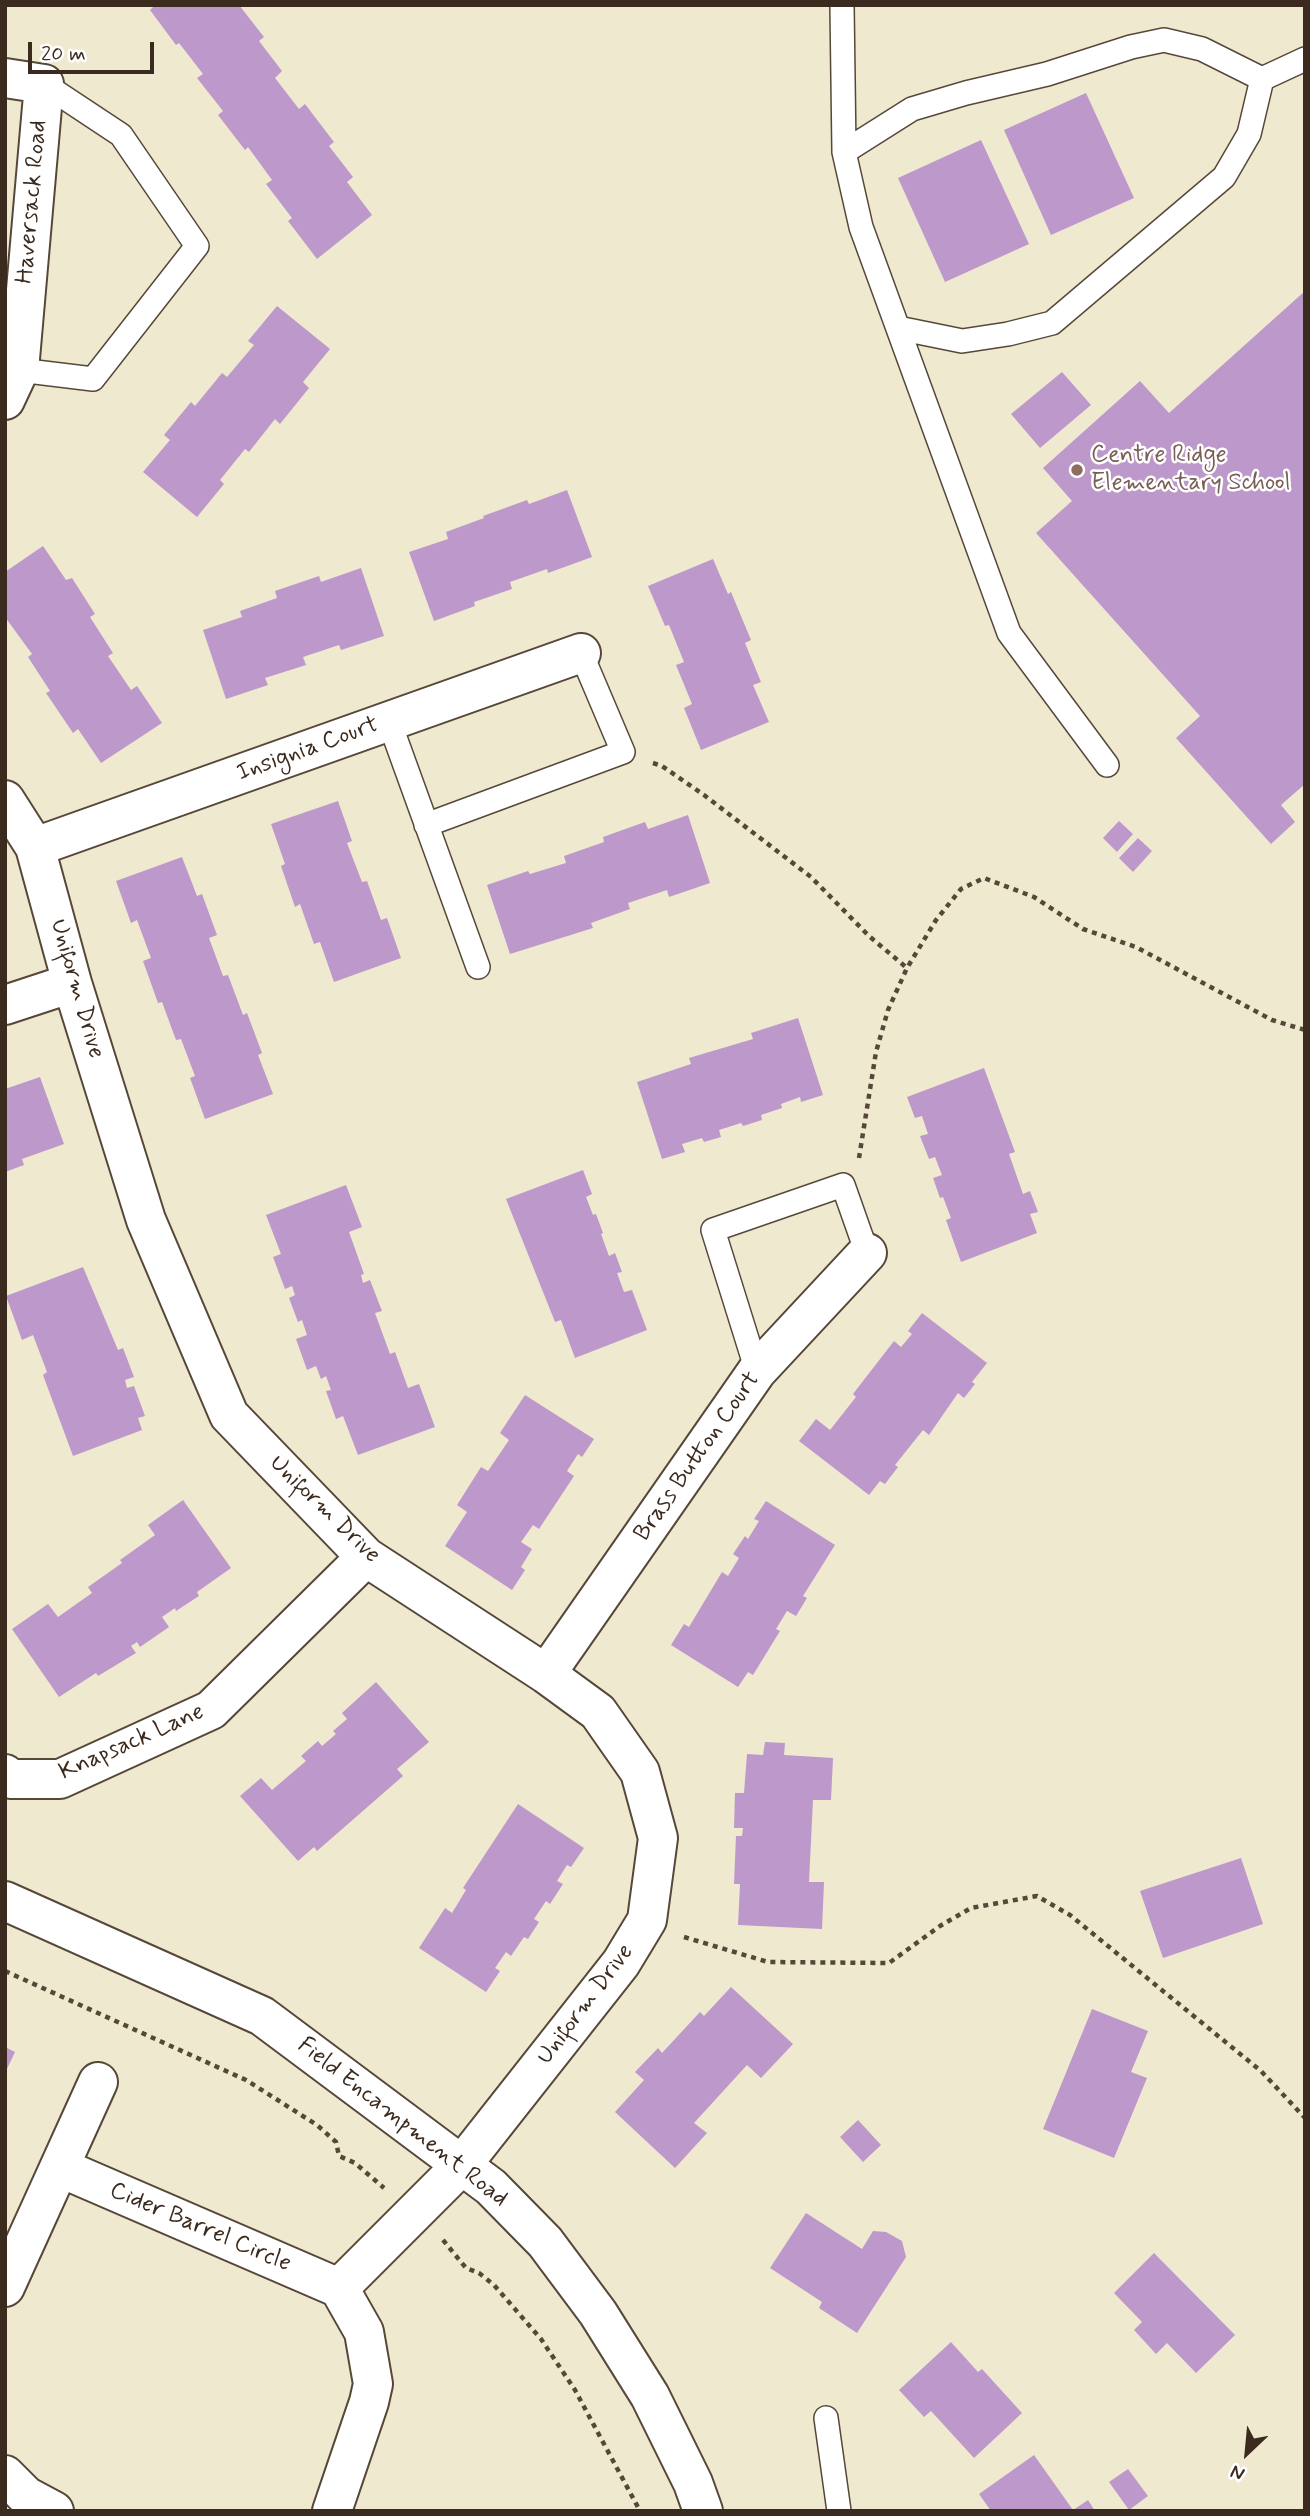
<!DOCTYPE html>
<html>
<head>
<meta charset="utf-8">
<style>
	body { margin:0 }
	#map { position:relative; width:1310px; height:2516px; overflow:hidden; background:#efe9d0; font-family:Mynerve,sans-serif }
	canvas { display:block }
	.frame { position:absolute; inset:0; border:7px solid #3b2a1e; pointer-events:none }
	.north { position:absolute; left:1212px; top:2418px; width:70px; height:70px; -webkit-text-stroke:5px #fff; paint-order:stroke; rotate:206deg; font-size:19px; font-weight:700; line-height:28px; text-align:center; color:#3b2a1e }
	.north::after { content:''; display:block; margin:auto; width:24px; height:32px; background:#3b2a1e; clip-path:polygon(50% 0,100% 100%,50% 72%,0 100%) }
	.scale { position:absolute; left:28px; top:42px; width:126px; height:32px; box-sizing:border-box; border:4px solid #3b2a1e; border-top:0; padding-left:9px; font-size:21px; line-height:24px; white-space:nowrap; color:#3b2a1e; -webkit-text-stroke:5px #fff; paint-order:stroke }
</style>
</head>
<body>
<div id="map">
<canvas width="1310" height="2516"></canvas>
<div class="frame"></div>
<div class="north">N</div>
<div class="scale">20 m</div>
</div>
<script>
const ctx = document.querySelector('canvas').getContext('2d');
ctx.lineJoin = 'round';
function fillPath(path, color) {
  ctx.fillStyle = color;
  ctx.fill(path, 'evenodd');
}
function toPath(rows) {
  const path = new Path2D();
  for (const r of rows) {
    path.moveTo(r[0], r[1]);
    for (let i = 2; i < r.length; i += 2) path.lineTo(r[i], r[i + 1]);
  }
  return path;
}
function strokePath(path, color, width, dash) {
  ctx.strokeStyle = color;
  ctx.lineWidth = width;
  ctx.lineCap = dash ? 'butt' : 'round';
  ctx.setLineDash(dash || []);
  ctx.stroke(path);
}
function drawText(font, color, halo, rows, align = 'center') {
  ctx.font = font + ' Mynerve,sans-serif';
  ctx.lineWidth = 5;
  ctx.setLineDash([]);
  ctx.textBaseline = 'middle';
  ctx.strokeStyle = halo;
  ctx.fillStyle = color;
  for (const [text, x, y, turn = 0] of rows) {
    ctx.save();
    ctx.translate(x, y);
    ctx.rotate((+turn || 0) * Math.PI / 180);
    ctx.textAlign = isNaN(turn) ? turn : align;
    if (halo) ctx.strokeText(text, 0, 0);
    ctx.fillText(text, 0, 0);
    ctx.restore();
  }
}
const building = toPath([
	[155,5,239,5,264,37,259,41,282,71,275,78,299,109,305,104,334,142,329,146,353,177,347,182,372,215,317,259,288,221,292,218,266,184,272,180,248,147,245,150,218,115,223,111,197,78,203,74,179,43,176,45,150,10],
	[1086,93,1134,198,1051,235,1004,130],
	[981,140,1029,244,945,282,898,178],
	[1305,291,1305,784,1281,805,1295,822,1271,844,1176,738,1200,716,1036,533,1072,501,1043,468,1140,381,1169,413],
	[277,306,330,349,303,382,309,388,280,424,275,419,249,452,245,449,220,480,224,484,197,517,143,472,170,440,164,435,191,402,195,406,222,373,227,377,254,345,248,341],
	[1062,372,1091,405,1040,448,1011,414],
	[567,490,592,557,548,573,547,569,510,582,512,589,474,602,475,606,434,621,409,552,448,539,446,532,484,518,483,516,527,500,529,504],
	[43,546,66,580,72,578,95,614,90,617,113,653,108,656,131,690,137,686,162,723,101,763,78,729,73,733,46,693,50,691,28,657,32,654,5,617,5,572],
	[713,559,728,594,731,592,751,640,745,643,761,682,753,685,769,722,701,750,684,708,692,704,676,665,684,662,669,625,665,626,648,586],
	[361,568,384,636,341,650,339,645,303,657,306,665,265,678,268,685,226,699,203,630,242,617,240,611,277,598,275,591,319,576,321,582],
	[338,801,352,841,347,843,362,882,367,881,381,920,387,918,401,958,334,982,320,942,314,944,300,904,295,907,281,866,285,864,271,824],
	[688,815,710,883,669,897,667,890,628,903,630,909,591,923,593,928,510,954,487,885,528,871,530,874,566,863,564,856,604,842,603,837,645,822,648,829],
	[1119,821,1133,834,1117,852,1103,838],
	[1138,838,1152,851,1133,872,1119,858],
	[182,857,197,896,202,894,217,935,209,938,223,976,228,975,243,1015,247,1013,262,1053,258,1055,273,1094,205,1119,190,1078,195,1076,181,1039,176,1040,162,1002,158,1003,143,961,151,958,137,920,131,923,116,881],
	[798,1018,823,1095,801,1102,800,1097,781,1104,782,1108,761,1115,762,1120,743,1126,741,1123,719,1130,721,1137,704,1142,702,1138,682,1144,685,1152,662,1159,637,1082,691,1064,689,1058,753,1039,751,1033],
	[984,1068,1015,1152,1009,1154,1023,1194,1030,1191,1038,1212,1030,1214,1037,1233,961,1262,946,1220,951,1218,943,1197,940,1198,933,1178,942,1175,935,1157,929,1159,920,1136,928,1134,922,1116,915,1118,907,1097],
	[40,1077,64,1144,22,1159,24,1165,5,1172,5,1089],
	[583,1170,592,1194,586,1197,593,1215,596,1214,603,1233,601,1234,609,1256,615,1253,622,1272,617,1273,624,1292,632,1290,647,1330,575,1358,561,1320,555,1322,506,1199],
	[346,1185,362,1227,349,1232,364,1274,361,1275,363,1283,370,1280,382,1311,375,1313,390,1354,395,1352,408,1388,419,1384,435,1427,358,1455,343,1416,336,1419,326,1391,331,1390,326,1376,321,1379,316,1366,307,1370,296,1339,307,1335,302,1320,298,1322,289,1298,295,1295,292,1286,285,1289,273,1257,281,1254,266,1215],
	[83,1267,118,1350,123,1348,134,1377,125,1380,127,1388,134,1386,145,1416,138,1418,142,1430,73,1456,43,1375,47,1372,33,1335,22,1340,6,1296],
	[922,1313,987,1363,972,1382,975,1384,964,1398,958,1393,929,1435,923,1430,895,1465,898,1467,885,1484,880,1481,869,1495,799,1441,816,1419,830,1430,856,1397,853,1394,894,1341,901,1347,912,1334,908,1331],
	[525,1395,594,1439,582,1457,578,1454,567,1471,574,1476,539,1529,533,1525,521,1542,532,1549,521,1567,525,1570,512,1590,445,1546,467,1512,457,1505,481,1467,488,1471,509,1440,500,1433],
	[183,1500,231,1568,197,1592,199,1596,176,1611,175,1608,162,1617,169,1627,140,1647,137,1642,131,1646,136,1653,98,1676,96,1673,59,1697,12,1629,48,1604,58,1617,92,1593,88,1587,122,1563,120,1560,155,1535,148,1525],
	[766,1501,835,1545,803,1596,807,1598,796,1616,787,1611,776,1629,780,1631,753,1675,748,1672,738,1687,671,1645,684,1624,689,1627,722,1572,728,1576,739,1558,733,1554,745,1536,748,1539,759,1521,754,1519],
	[376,1682,429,1742,397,1769,403,1776,317,1851,314,1847,298,1861,240,1796,261,1778,272,1790,306,1761,301,1756,318,1741,322,1746,336,1734,333,1731,347,1719,342,1713],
	[765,1742,785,1743,784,1755,833,1758,831,1800,813,1800,809,1882,824,1882,822,1929,738,1925,740,1884,734,1884,736,1836,742,1836,743,1828,734,1828,735,1793,744,1793,747,1754,763,1755],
	[518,1804,584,1848,571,1867,567,1865,557,1881,563,1884,550,1904,546,1901,534,1919,539,1922,528,1939,524,1937,511,1956,506,1952,495,1968,500,1971,486,1992,419,1948,445,1908,452,1913,466,1890,463,1888],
	[1241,1858,1263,1924,1163,1958,1140,1891],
	[731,1987,793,2044,761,2078,747,2065,694,2123,707,2133,675,2168,615,2112,644,2080,635,2072,658,2048,662,2053,700,2012,704,2016],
	[1092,2009,1148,2031,1131,2072,1147,2078,1114,2158,1043,2129],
	[5,2047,15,2052,5,2073],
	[858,2120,881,2145,863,2162,840,2137],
	[806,2213,862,2249,873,2231,886,2232,902,2241,906,2257,857,2333,819,2308,822,2302,770,2268],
	[1154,2253,1235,2335,1196,2373,1167,2343,1156,2354,1134,2330,1142,2322,1114,2293],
	[951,2342,978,2372,982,2369,1022,2413,974,2458,931,2411,924,2417,899,2390],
	[1034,2455,1073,2510,1088,2500,1095,2511,991,2511,979,2494],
	[1128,2469,1148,2496,1129,2510,1109,2482]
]);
const path = toPath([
	[653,763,662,766,704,795,811,877,869,936,907,968],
	[859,1158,876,1052,888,1010,907,968,936,920,961,889,984,878,1034,897,1083,929,1136,947,1272,1020,1305,1030],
	[684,1937,768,1962,889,1963,940,1926,971,1908,1037,1896,1070,1915,1261,2071,1305,2118],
	[5,1971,246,2080,317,2125,336,2142,339,2156,355,2163,384,2188],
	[443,2240,466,2268,479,2273,494,2285,541,2339,575,2390,640,2511]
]);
const service = toPath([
	[842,5,844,152,861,227,1009,633,1107,765],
	[844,152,912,109,966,93,1047,74,1131,47,1164,40,1202,49,1262,79],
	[898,328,962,341,1008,334,1052,323,1224,177,1249,134,1262,79,1305,59],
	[19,370,93,379,197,246,121,135,44,84],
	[389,721,478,967],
	[426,825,623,752,581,653],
	[757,1371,713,1230,843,1185,867,1253],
	[826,2418,839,2511]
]);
const minor = toPath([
	[5,78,44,84,19,370,5,400],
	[5,800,35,847,72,983,146,1220,229,1415,366,1557,546,1674,598,1712,640,1772,658,1838,647,1920,621,1963,461,2166,339,2288],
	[35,847,581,653],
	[5,1005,72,983],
	[546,1674,757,1371,867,1253],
	[5,1774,10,1779,60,1779,211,1710,366,1557],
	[61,2168,339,2288,364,2332,373,2384,369,2402,332,2511],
	[5,2287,98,2082],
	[5,2475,26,2496,54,2511]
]);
const tertiary = toPath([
	[5,1901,262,2016,491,2187,545,2242,598,2313,650,2396,693,2483,703,2511]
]);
const markers = [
	[1077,470,7,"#8d6e63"]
];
const streetNames = [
	["Haversack Road",33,202,-85],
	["Insignia Court",308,750,-20],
	["Uniform Drive",76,989,74],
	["Brass Button Court",698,1457,-55],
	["Uniform Drive",324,1510,44],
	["Knapsack Lane",132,1743,-24],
	["Uniform Drive",586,2005,-53],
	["Field Encampment Road",402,2123,38],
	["Cider Barrel Circle",200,2228,23]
];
const educationNames = [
	["Centre Ridge",1091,456],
	["Elementary School",1091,484]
];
fillPath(building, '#bd98cb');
strokePath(service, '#564739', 26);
strokePath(minor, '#564739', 42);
strokePath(tertiary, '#564739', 42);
strokePath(path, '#564739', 4.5, [5, 5]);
strokePath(service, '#fff', 23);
strokePath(minor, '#fff', 38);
strokePath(tertiary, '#fff', 38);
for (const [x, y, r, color] of markers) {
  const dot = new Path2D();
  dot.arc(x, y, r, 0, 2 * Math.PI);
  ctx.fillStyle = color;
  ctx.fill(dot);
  strokePath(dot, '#fff', 2.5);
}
drawText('24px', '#3b2a1e', '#fff', streetNames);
drawText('24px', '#785e54', '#fff', educationNames, 'left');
</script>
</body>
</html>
